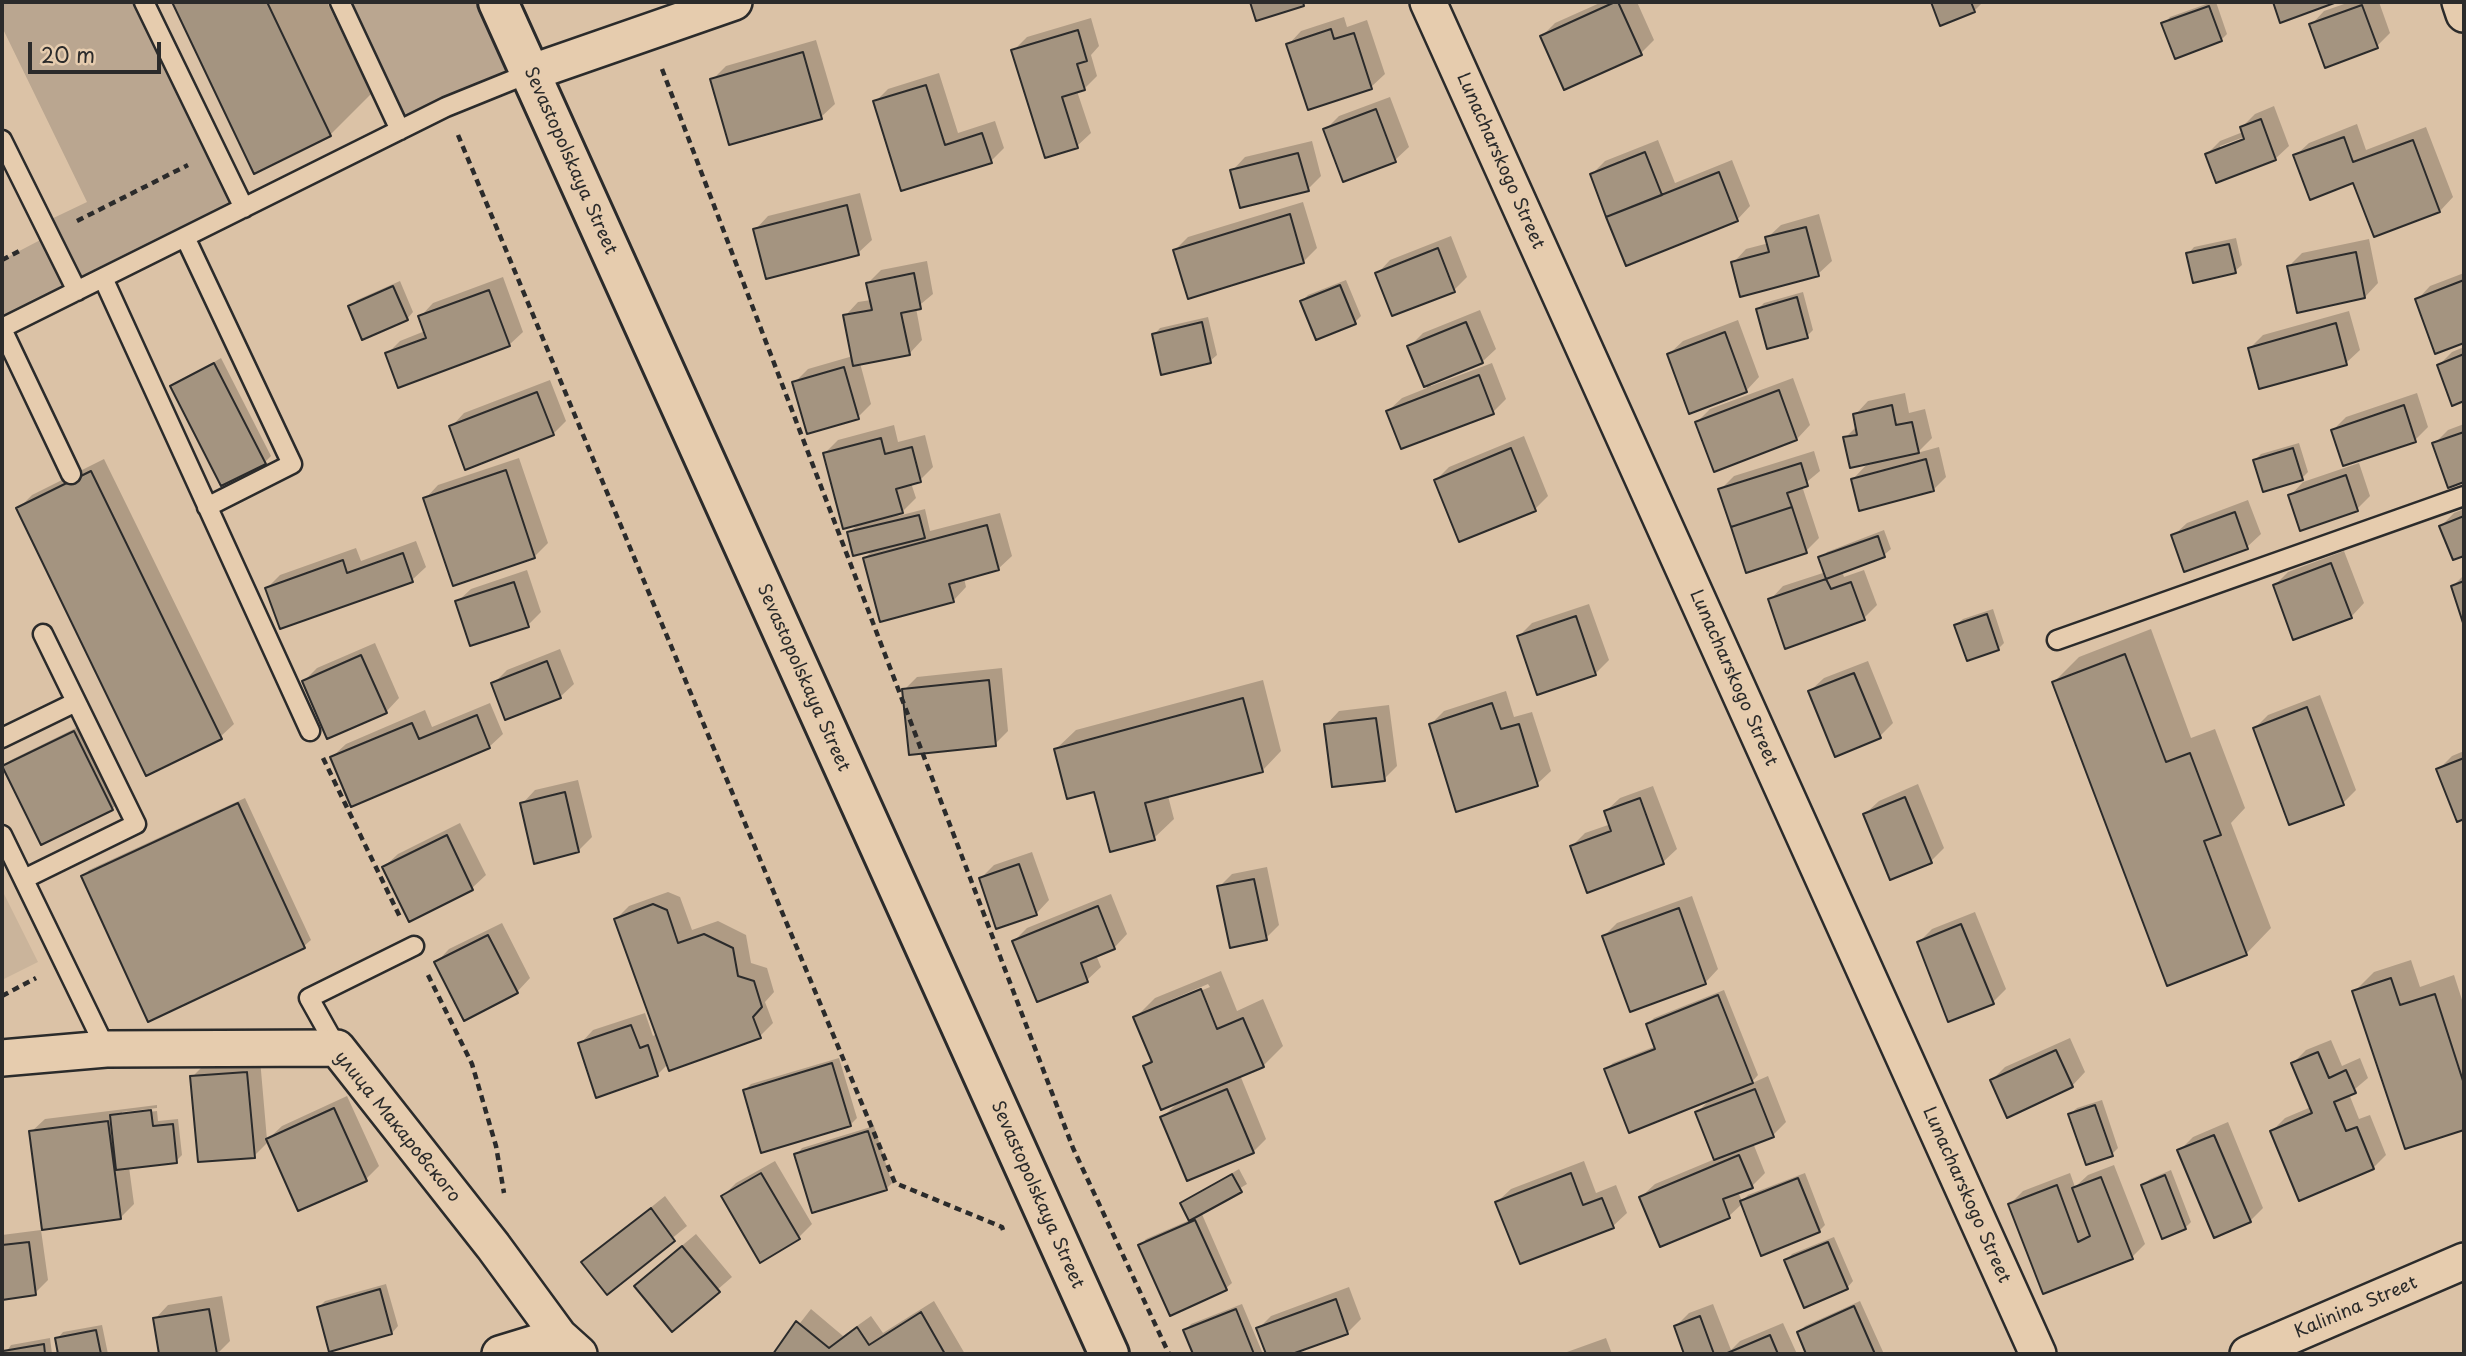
<!DOCTYPE html>
<html>
<head>
<meta charset="utf-8">
<style>
	body { margin:0 }
	#map { position:relative; width:2466px; height:1356px; overflow:hidden; background:#dbc2a6; font-family:"Playpen Sans",sans-serif }
	canvas { display:block }
	.frame { position:absolute; inset:0; border:4px solid #2b2b2b; pointer-events:none }
	.scale { position:absolute; left:28px; top:42px; width:133px; height:32px; box-sizing:border-box; border:4px solid #2b2b2b; border-top:0; padding-left:9px; font-size:21px; line-height:24px; white-space:nowrap; color:#2b2b2b; -webkit-text-stroke:5px #e6ccae; paint-order:stroke }
</style>
</head>
<body>
<div id="map">
<canvas width="2466" height="1356"></canvas>
<div class="frame"></div>
<div class="scale">20 m</div>
</div>
<script>
const ctx = document.querySelector('canvas').getContext('2d');
ctx.lineJoin = 'round';
function fillPath(path, color) {
  ctx.fillStyle = color;
  ctx.fill(path, 'evenodd');
}
function toPath(rows) {
  const path = new Path2D();
  for (const r of rows) {
    path.moveTo(r[0], r[1]);
    for (let i = 2; i < r.length; i += 2) path.lineTo(r[i], r[i + 1]);
  }
  return path;
}
function strokePath(path, color, width, dash) {
  ctx.strokeStyle = color;
  ctx.lineWidth = width;
  ctx.lineCap = dash ? 'butt' : 'round';
  ctx.setLineDash(dash || []);
  ctx.stroke(path);
}
function drawText(font, color, halo, rows, align = 'center') {
  ctx.font = font + ' "Playpen Sans",sans-serif';
  ctx.lineWidth = 5;
  ctx.setLineDash([]);
  ctx.textBaseline = 'middle';
  ctx.strokeStyle = halo;
  ctx.fillStyle = color;
  for (const [text, x, y, turn = 0] of rows) {
    ctx.save();
    ctx.translate(x, y);
    ctx.rotate((+turn || 0) * Math.PI / 180);
    ctx.textAlign = isNaN(turn) ? turn : align;
    if (halo) ctx.strokeText(text, 0, 0);
    ctx.fillText(text, 0, 0);
    ctx.restore();
  }
}
const built = toPath([
	[2,890,38,962,2,980]
]);
const green = toPath([
	[2,2,144,2,244,208,2,328,2,260,48,236,43,223,87,202,2,27],
	[341,2,498,2,530,73,400,130]
]);
const shadow = toPath([
	[174,2,327,2,371,94,330,135,254,171],
	[1602,2,1637,2,1654,40,1641,53,1542,36,1555,23],
	[1933,2,1983,2,1974,11,1941,24],
	[2212,2,2216,2,2227,34,2221,40,2164,24,2170,17],
	[2350,2,2379,2,2390,33,2377,46,2311,25,2324,11],
	[1344,17,1347,27,1367,20,1385,74,1371,87,1309,107,1288,45,1301,31],
	[1091,18,1099,46,1091,55,1097,76,1084,89,1077,91,1091,133,1077,146,1013,51,1027,37],
	[816,40,835,104,821,117,712,80,726,66],
	[939,73,958,133,995,121,1004,148,991,161,902,189,875,102,888,89],
	[1390,97,1409,147,1395,160,1325,130,1339,116],
	[2274,106,2289,146,2275,159,2207,154,2220,141,2243,132,2242,127,2255,114],
	[2252,134,2253,137,2220,150,2220,146],
	[2357,124,2366,150,2426,127,2453,197,2440,211,2354,181,2295,156,2309,143],
	[1658,140,1675,183,1732,160,1750,206,1737,220,1592,174,1605,161],
	[1312,141,1321,176,1308,189,1232,171,1245,157],
	[860,193,872,240,858,253,755,230,768,216],
	[1303,202,1317,248,1303,262,1175,250,1188,237],
	[1819,214,1832,261,1818,274,1733,263,1746,249,1769,243,1767,238,1781,225],
	[1451,236,1467,277,1454,290,1377,274,1390,260],
	[2236,238,2242,265,2235,271,2188,254,2194,247],
	[2369,239,2378,283,2365,297,2289,266,2302,253],
	[927,261,933,294,916,308,922,340,909,354,860,363,871,404,858,417,794,383,808,369,853,356,845,316,858,302,871,300,868,283,881,270],
	[2464,273,2464,341,2436,352,2417,300,2430,286],
	[503,277,523,332,509,345,387,354,400,341,425,331,420,317,433,303],
	[1346,280,1361,316,1355,322,1302,301,1308,295],
	[400,281,413,312,407,319,350,307,357,300],
	[1803,292,1813,330,1807,336,1758,309,1764,303],
	[1480,310,1496,349,1482,362,1430,383,1431,386,1492,363,1506,399,1493,412,1388,411,1402,398,1427,388,1410,346,1423,333],
	[2349,311,2360,350,2346,363,2250,348,2263,335],
	[1208,317,1217,355,1210,361,1154,335,1160,328],
	[1738,320,1759,377,1746,391,1669,354,1683,341],
	[2464,347,2464,399,2453,404,2439,365,2452,352],
	[221,358,271,456,265,462,172,387],
	[1793,378,1810,425,1797,439,1697,422,1710,409],
	[550,380,566,421,553,434,451,427,464,413],
	[1905,393,1909,413,1925,409,1932,438,1917,453,1939,447,1946,477,1933,490,1853,479,1869,462,1845,438,1857,426,1855,415,1868,401],
	[2417,393,2428,427,2415,440,2333,430,2346,417],
	[2464,424,2464,480,2449,486,2434,444,2448,430],
	[894,425,898,442,925,435,933,467,920,480,911,483,916,498,898,516,925,509,930,531,1000,513,1012,556,998,569,964,578,966,587,953,601,865,558,875,548,849,533,859,523,825,453,838,440],
	[1524,436,1548,496,1535,509,1436,480,1449,467],
	[2299,443,2308,472,2302,478,2255,460,2261,454],
	[1814,451,1820,471,1802,486,1819,538,1806,551,1720,490,1734,476],
	[519,458,548,543,534,557,425,499,438,485],
	[104,459,234,724,220,737,18,509,32,495],
	[2359,463,2370,496,2357,509,2290,496,2303,482],
	[2248,500,2261,534,2247,547,2185,570,2173,536,2187,523],
	[2464,509,2464,554,2454,558,2441,526,2454,513],
	[1884,530,1891,549,1884,555,1842,571,1844,577,1864,570,1877,605,1864,618,1770,600,1783,586,1826,572,1821,558,1827,552],
	[416,541,426,567,412,580,267,588,280,575,356,548,361,561],
	[2344,551,2364,603,2351,617,2275,585,2288,572],
	[527,570,541,612,528,625,457,602,471,589],
	[2464,575,2464,620,2453,586],
	[1589,604,1609,660,1595,674,1519,636,1532,623],
	[1993,609,2004,643,1998,649,1956,625,1963,619],
	[2151,629,2191,738,2215,729,2245,808,2231,823,2271,928,2246,954,2054,682,2079,657],
	[375,643,399,698,386,712,304,681,317,668],
	[560,649,574,684,560,697,493,684,507,670],
	[1868,661,1893,723,1880,736,1810,691,1824,678],
	[1002,668,1008,731,995,744,904,690,917,677],
	[1263,680,1281,751,1262,771,1168,796,1174,819,1154,838,1095,790,1056,749,1076,730],
	[1506,691,1514,717,1532,712,1551,771,1537,784,1431,724,1444,711],
	[2320,695,2356,790,2343,803,2255,728,2268,715],
	[490,703,503,734,489,747,332,757,346,744,425,710,432,727],
	[1389,705,1397,766,1384,779,1326,725,1339,711],
	[80,726,118,803,112,809,4,766,11,760],
	[2464,751,2464,817,2458,820,2438,770,2452,756],
	[578,780,592,837,578,851,522,804,535,790],
	[1918,784,1944,848,1931,861,1865,814,1879,801],
	[1653,786,1677,849,1663,862,1572,846,1585,833,1611,824,1606,811,1620,798],
	[245,798,311,940,304,946,149,1019,83,877,89,870],
	[460,823,486,875,472,888,410,919,384,867,398,854],
	[1032,852,1049,900,1036,914,981,878,994,865],
	[1267,867,1279,925,1266,938,1219,887,1232,874],
	[668,892,680,897,692,930,718,921,746,935,751,963,767,968,774,992,765,1002,773,1023,760,1036,668,1064,658,1074,598,1095,580,1044,593,1030,645,1013,653,1036,657,1034,616,919,629,906],
	[1111,894,1127,934,1114,948,1096,955,1101,967,1087,980,1038,1000,1014,941,1027,928],
	[1692,896,1718,969,1705,983,1604,936,1617,923],
	[1975,912,2006,989,1993,1002,1919,942,1932,929],
	[502,923,530,978,517,992,436,963,449,949],
	[2411,960,2420,987,2454,975,2464,1006,2464,1128,2406,1147,2354,992,2374,972],
	[1221,971,1237,1011,1263,999,1283,1046,1263,1066,1240,1075,1266,1139,1253,1152,1162,1118,1180,1100,1145,1066,1152,1059,1135,1018,1155,998],
	[1208,984,1210,987,1157,1009,1157,1006],
	[1724,990,1758,1075,1750,1084,1768,1076,1786,1122,1773,1135,1753,1143,1765,1173,1752,1186,1738,1192,1742,1201,1748,1195,1805,1173,1825,1225,1819,1231,1743,1203,1729,1216,1661,1245,1641,1197,1655,1184,1715,1159,1697,1112,1712,1098,1606,1069,1613,1063,1656,1046,1648,1024,1654,1018],
	[2070,1038,2085,1072,2072,1086,1992,1080,2005,1067],
	[2331,1040,2342,1066,2360,1058,2368,1078,2349,1094,2359,1119,2370,1115,2386,1155,2373,1168,2272,1131,2285,1118,2311,1107,2293,1063,2306,1050],
	[839,1058,857,1118,850,1125,745,1090,751,1084],
	[260,1059,267,1140,282,1126,347,1096,379,1166,366,1179,269,1141,254,1156,192,1077,205,1064],
	[2102,1100,2118,1148,2112,1154,2070,1114,2077,1108],
	[157,1105,157,1108,122,1112,122,1115,157,1111,158,1121,178,1119,182,1155,176,1161,129,1167,134,1204,120,1218,31,1132,45,1119],
	[2228,1122,2263,1208,2250,1221,2179,1151,2193,1137],
	[874,1126,892,1183,886,1189,796,1155,802,1148],
	[775,1161,812,1224,799,1237,760,1260,723,1196,736,1183],
	[1584,1161,1596,1193,1616,1185,1627,1213,1613,1226,1497,1202,1511,1189],
	[2114,1165,2145,1244,2132,1257,2044,1291,2010,1204,2023,1191,2070,1173,2075,1187,2088,1175],
	[1239,1169,1247,1184,1201,1212,1232,1283,1225,1289,1140,1246,1146,1239,1190,1220,1182,1203],
	[2171,1170,2191,1222,2185,1228,2143,1185,2150,1179],
	[665,1196,687,1226,607,1292,584,1262],
	[41,1230,48,1280,35,1293,2,1298,2,1235],
	[696,1234,732,1277,672,1329,649,1273],
	[1834,1237,1853,1281,1847,1288,1786,1261,1792,1254],
	[386,1284,398,1326,392,1333,319,1307,325,1301],
	[1349,1287,1361,1319,1348,1332,1287,1354,1268,1354,1258,1329,1271,1316],
	[222,1296,230,1341,217,1354,161,1354,155,1319,168,1305],
	[934,1301,965,1354,776,1354,811,1309,843,1336,871,1316,883,1333],
	[1860,1301,1884,1354,1808,1354,1799,1332,1805,1326],
	[1242,1304,1263,1354,1194,1354,1185,1331,1191,1324],
	[1713,1304,1731,1350,1740,1341,1783,1323,1797,1354,1686,1354,1676,1326,1689,1313],
	[102,1325,108,1354,60,1354,57,1339,63,1332],
	[50,1338,52,1354,5,1354,11,1345],
	[1606,1338,1612,1354,1565,1354,1567,1352]
]);
const building = toPath([
	[172,2,267,2,331,136,254,174,172,2],
	[1250,2,1303,2,1304,6,1256,21,1250,2],
	[1615,2,1618,2,1642,55,1564,90,1540,36,1615,2],
	[1931,2,1971,2,1975,12,1940,26,1931,2],
	[2273,2,2337,2,2280,23,2273,2],
	[2362,5,2378,48,2325,68,2309,24,2362,5],
	[2209,6,2222,41,2175,59,2161,23,2209,6],
	[1331,29,1334,39,1354,33,1372,89,1308,110,1286,44,1331,29],
	[1078,30,1087,61,1077,64,1085,90,1062,97,1078,148,1045,158,1011,50,1078,30],
	[803,52,822,119,729,145,710,79,803,52],
	[926,85,945,145,982,133,992,163,901,191,873,101,926,85],
	[1376,109,1396,162,1343,182,1323,129,1376,109],
	[2261,119,2276,160,2216,183,2205,154,2244,139,2240,127,2261,119],
	[2344,137,2353,162,2413,140,2440,212,2374,237,2353,183,2310,200,2293,155,2344,137],
	[1645,152,1662,195,1606,217,1590,174,1645,152],
	[1298,153,1309,191,1240,208,1230,170,1298,153],
	[1719,172,1738,221,1626,266,1606,217,1719,172],
	[847,205,859,255,766,279,753,229,847,205],
	[1290,214,1304,263,1188,299,1173,250,1290,214],
	[1806,227,1819,276,1740,297,1731,262,1769,252,1765,237,1806,227],
	[2229,244,2236,273,2193,283,2186,253,2229,244],
	[1438,248,1455,292,1392,316,1375,273,1438,248],
	[2356,252,2365,298,2297,313,2287,266,2356,252],
	[914,273,921,309,901,313,910,355,853,366,843,315,872,310,866,283,914,273],
	[2464,280,2464,343,2435,354,2415,299,2464,280],
	[1340,285,1356,324,1316,340,1300,301,1340,285],
	[393,286,408,320,362,340,348,306,393,286],
	[489,290,510,346,398,388,385,353,426,338,418,316,489,290],
	[1797,297,1808,338,1767,349,1756,309,1797,297],
	[1202,322,1211,363,1161,375,1152,334,1202,322],
	[1466,322,1483,363,1424,387,1407,346,1466,322],
	[2336,323,2347,365,2259,389,2248,348,2336,323],
	[1725,332,1747,392,1689,414,1667,354,1725,332],
	[2464,354,2464,401,2452,406,2437,365,2464,354],
	[214,363,266,464,221,486,170,386,214,363],
	[844,367,859,419,807,434,792,382,844,367],
	[1479,375,1494,414,1401,449,1386,411,1479,375],
	[1779,390,1797,440,1714,472,1695,422,1779,390],
	[537,392,554,435,465,470,449,426,537,392],
	[1892,405,1896,425,1912,422,1919,453,1850,468,1843,437,1857,435,1853,414,1892,405],
	[2404,405,2416,442,2343,466,2331,430,2404,405],
	[2464,432,2464,482,2448,488,2432,443,2464,432],
	[881,438,885,454,912,447,921,482,896,489,903,513,843,529,823,453,881,438],
	[1511,448,1536,511,1459,542,1434,480,1511,448],
	[2293,448,2303,480,2263,492,2253,460,2293,448],
	[1926,459,1934,491,1859,511,1851,479,1926,459],
	[1801,463,1808,486,1787,493,1792,507,1731,527,1718,489,1801,463],
	[506,470,535,558,453,586,423,498,506,470],
	[91,471,222,739,146,776,16,508,91,471],
	[2346,475,2358,511,2300,531,2288,495,2346,475],
	[1792,507,1807,553,1746,573,1731,527,1792,507],
	[2235,512,2248,549,2184,572,2171,535,2235,512],
	[919,515,925,538,853,556,847,532,919,515],
	[2464,516,2464,556,2453,560,2439,526,2464,516],
	[987,525,999,570,949,584,954,602,880,622,863,558,987,525],
	[1878,536,1885,557,1826,579,1818,557,1878,536],
	[403,553,413,582,280,629,265,588,343,560,347,573,403,553],
	[2331,563,2352,618,2293,640,2273,585,2331,563],
	[1826,579,1831,589,1851,582,1865,620,1785,649,1768,599,1826,579],
	[2464,581,2464,626,2451,586,2464,581],
	[514,582,529,627,470,646,455,601,514,582],
	[1987,614,1999,650,1967,661,1954,625,1987,614],
	[1576,616,1596,675,1537,695,1517,636,1576,616],
	[2125,654,2166,762,2190,753,2221,835,2204,841,2247,955,2167,986,2052,682,2125,654],
	[361,655,387,713,327,739,302,681,361,655],
	[547,661,561,698,505,720,491,683,547,661],
	[1854,673,1881,738,1835,757,1808,691,1854,673],
	[989,680,996,746,909,755,902,689,989,680],
	[1243,698,1263,772,1145,803,1155,840,1110,852,1094,792,1067,799,1054,749,1243,698],
	[1492,703,1501,729,1519,724,1538,786,1456,812,1429,724,1492,703],
	[2307,707,2344,805,2289,825,2253,728,2307,707],
	[477,715,490,748,351,807,330,757,412,723,419,739,477,715],
	[1376,718,1385,781,1332,787,1324,724,1376,718],
	[74,731,113,810,41,845,2,766,74,731],
	[2464,758,2464,819,2457,822,2436,769,2464,758],
	[565,792,579,852,534,864,520,803,565,792],
	[1905,797,1932,863,1890,880,1863,814,1905,797],
	[1640,798,1664,864,1587,893,1570,846,1611,831,1604,811,1640,798],
	[238,803,305,948,148,1022,81,876,238,803],
	[447,835,473,890,409,922,382,867,447,835],
	[1019,864,1037,915,996,929,979,878,1019,864],
	[1254,879,1267,940,1230,948,1217,886,1254,879],
	[653,904,667,910,678,943,704,934,733,948,738,976,754,981,762,1007,753,1017,761,1038,669,1071,614,919,653,904],
	[1098,906,1115,949,1081,963,1088,982,1037,1002,1012,941,1098,906],
	[1679,908,1706,984,1630,1012,1602,936,1679,908],
	[1961,924,1994,1004,1948,1022,1917,942,1961,924],
	[488,935,518,993,464,1021,434,962,488,935],
	[2391,978,2400,1005,2435,994,2464,1084,2464,1130,2405,1149,2352,991,2391,978],
	[1201,989,1217,1029,1243,1018,1264,1067,1161,1110,1143,1066,1152,1062,1133,1017,1201,989],
	[1718,995,1753,1083,1629,1133,1604,1069,1655,1049,1646,1024,1718,995],
	[631,1025,640,1048,648,1045,658,1076,596,1098,578,1043,631,1025],
	[2056,1050,2073,1087,2007,1118,1990,1080,2056,1050],
	[2318,1052,2329,1078,2346,1070,2356,1093,2334,1102,2346,1131,2357,1127,2374,1169,2299,1201,2270,1131,2312,1113,2291,1063,2318,1052],
	[832,1063,851,1126,761,1153,743,1090,832,1063],
	[247,1072,255,1158,198,1162,190,1076,247,1072],
	[1227,1089,1254,1153,1187,1181,1160,1117,1227,1089],
	[1755,1089,1774,1137,1714,1160,1695,1112,1755,1089],
	[2095,1105,2113,1156,2086,1165,2068,1114,2095,1105],
	[334,1108,367,1181,298,1211,266,1139,334,1108],
	[151,1110,153,1126,173,1124,177,1163,116,1170,110,1115,151,1110],
	[108,1121,121,1219,42,1230,29,1131,108,1121],
	[868,1131,887,1190,812,1213,794,1154,868,1131],
	[2214,1135,2251,1222,2214,1238,2177,1150,2214,1135],
	[1739,1155,1753,1188,1723,1199,1730,1218,1660,1247,1639,1197,1739,1155],
	[761,1173,800,1239,760,1263,721,1196,761,1173],
	[1571,1173,1583,1205,1602,1198,1614,1228,1520,1264,1495,1202,1571,1173],
	[1232,1174,1242,1192,1189,1221,1180,1203,1232,1174],
	[2165,1175,2186,1229,2162,1239,2141,1185,2165,1175],
	[2101,1177,2133,1259,2043,1294,2008,1204,2057,1185,2078,1242,2090,1236,2072,1188,2101,1177],
	[1798,1178,1820,1232,1761,1256,1740,1201,1798,1178],
	[651,1208,675,1241,607,1295,581,1262,651,1208],
	[1195,1220,1227,1290,1170,1316,1138,1245,1195,1220],
	[29,1242,36,1295,2,1300,2,1245,29,1242],
	[1828,1242,1848,1289,1804,1308,1784,1260,1828,1242],
	[682,1246,720,1292,672,1332,634,1286,682,1246],
	[380,1289,392,1334,329,1352,317,1307,380,1289],
	[1336,1299,1348,1334,1292,1354,1266,1354,1256,1328,1336,1299],
	[1854,1306,1875,1354,1806,1354,1797,1332,1854,1306],
	[209,1309,217,1354,159,1354,153,1318,209,1309],
	[1236,1309,1254,1354,1193,1354,1183,1330,1236,1309],
	[921,1312,945,1354,773,1354,796,1321,829,1348,857,1327,869,1345,921,1312],
	[1700,1316,1714,1354,1684,1354,1674,1326,1700,1316],
	[96,1330,101,1354,58,1354,55,1338,96,1330],
	[1770,1335,1778,1354,1725,1354,1770,1335],
	[44,1344,45,1354,4,1354,3,1351,44,1344]
]);
const path = toPath([
	[662,69,1073,1148,1169,1354],
	[458,135,895,1183,1002,1227,1003,1230],
	[77,221,188,165],
	[2,260,23,249],
	[323,758,400,917],
	[428,975,472,1064,496,1146,504,1193],
	[2,996,36,978]
]);
const service = toPath([
	[144,2,244,208],
	[340,2,400,130],
	[2,140,77,291],
	[185,237,292,464,207,507],
	[103,278,310,731],
	[2,328,446,107,530,73],
	[2,329,71,474],
	[2057,640,2464,496],
	[2,738,76,702],
	[2,835,106,1049],
	[24,879,136,824,43,634],
	[337,1048,309,998,414,946]
]);
const minor = toPath([
	[1428,2,2038,1354],
	[2460,2,2464,14],
	[530,73,734,2],
	[2,1058,106,1049,337,1048,493,1246,559,1336,579,1354],
	[500,1354,559,1336],
	[2248,1354,2464,1261]
]);
const secondary = toPath([
	[498,2,1109,1354]
]);
const streetNames = [
	["Sevastopolskaya Street",570,161,66],
	["Lunacharskogo Street",1500,161,66],
	["Sevastopolskaya Street",803,678,66],
	["Lunacharskogo Street",1733,678,66],
	["улица Макаровского",397,1127,51],
	["Sevastopolskaya Street",1037,1195,66],
	["Lunacharskogo Street",1966,1195,66],
	["Kalinina Street",2356,1308,-23]
];
fillPath(built, '#cab49b');
fillPath(green, '#baa690');
fillPath(shadow, '#0003');
fillPath(building, '#a49480');
strokePath(building, '#2b2b2b', 2);
strokePath(service, '#2b2b2b', 23);
strokePath(minor, '#2b2b2b', 40);
strokePath(secondary, '#2b2b2b', 44);
strokePath(path, '#2b2b2b', 4.5, [7, 5]);
strokePath(service, '#e6ccae', 18);
strokePath(minor, '#e6ccae', 35);
strokePath(secondary, '#e6ccae', 38);
drawText('18px', '#2b2b2b', '#e6ccae', streetNames);
</script>
</body>
</html>
